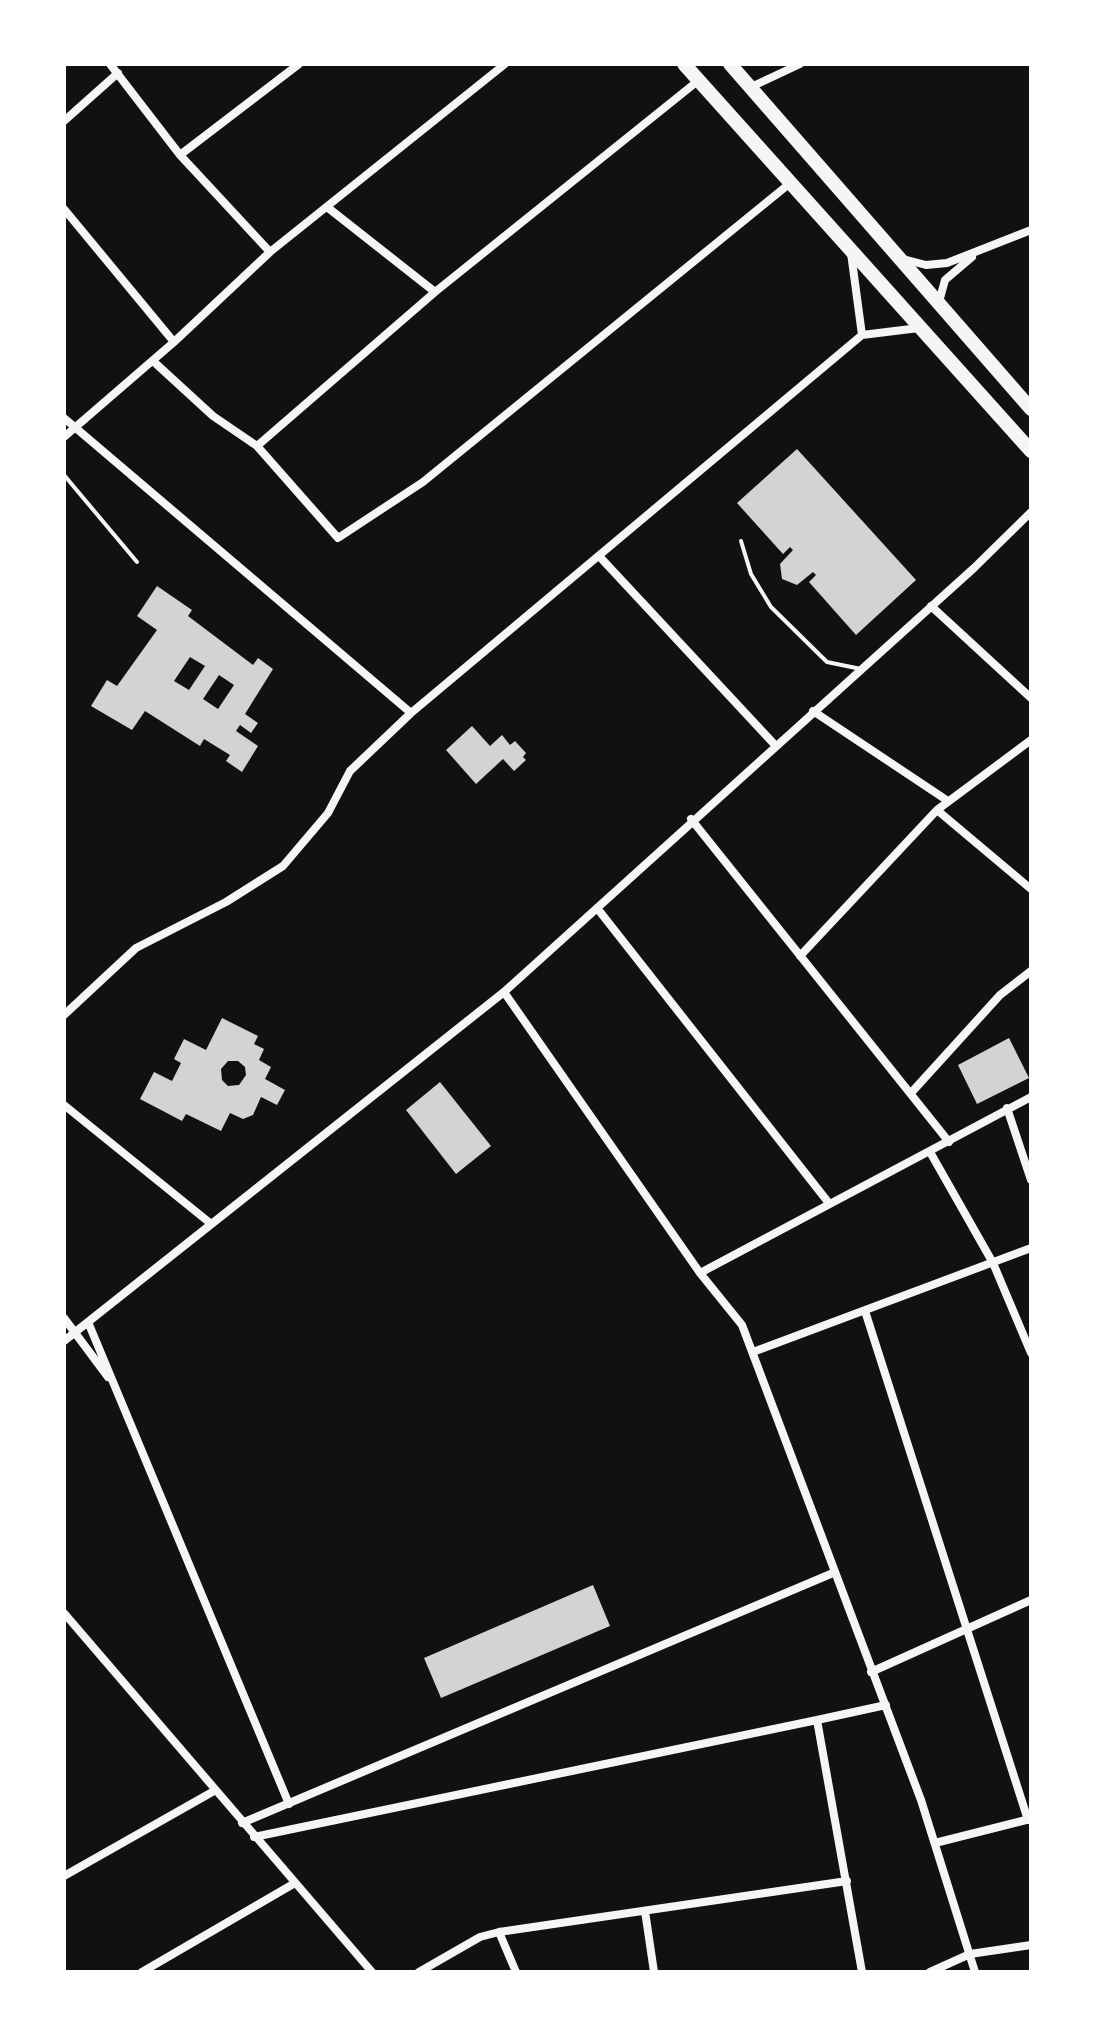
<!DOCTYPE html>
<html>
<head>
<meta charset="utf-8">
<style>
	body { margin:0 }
	#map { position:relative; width:1095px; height:2036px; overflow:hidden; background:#111; font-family:Karla,sans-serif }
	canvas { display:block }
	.frame { position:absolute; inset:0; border:66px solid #fff; pointer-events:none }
</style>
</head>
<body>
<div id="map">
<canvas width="1095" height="2036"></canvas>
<div class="frame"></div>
</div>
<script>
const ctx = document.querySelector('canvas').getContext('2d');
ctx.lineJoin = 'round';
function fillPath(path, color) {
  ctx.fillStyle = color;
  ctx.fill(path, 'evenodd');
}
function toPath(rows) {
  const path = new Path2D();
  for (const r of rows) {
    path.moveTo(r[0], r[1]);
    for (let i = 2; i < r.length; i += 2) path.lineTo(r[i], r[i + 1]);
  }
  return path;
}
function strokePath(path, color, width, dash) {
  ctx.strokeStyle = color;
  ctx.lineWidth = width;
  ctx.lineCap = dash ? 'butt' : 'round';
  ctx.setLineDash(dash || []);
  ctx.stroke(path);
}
const building = toPath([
	[797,449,916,580,856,635,809,582,816,575,813,572,797,585,782,579,780,564,793,550,790,547,783,554,737,503],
	[157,586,192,610,188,616,253,665,258,658,273,669,245,714,258,723,251,733,240,725,236,731,258,746,242,772,226,761,230,755,204,739,200,746,145,711,132,730,91,706,107,680,117,686,157,630,137,616],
	[190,657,205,666,189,690,174,681],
	[219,675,234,685,218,709,203,699],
	[472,726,490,746,502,735,510,745,515,741,526,753,523,757,526,760,514,771,503,759,476,784,446,750],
	[222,1018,258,1036,254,1044,264,1049,259,1060,271,1067,265,1079,285,1090,277,1105,261,1097,253,1115,243,1119,230,1113,221,1131,186,1114,182,1121,140,1099,154,1072,172,1081,181,1063,174,1059,184,1039,206,1050],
	[228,1061,238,1061,245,1067,246,1075,239,1085,228,1086,222,1080,221,1069],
	[1009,1038,1029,1078,977,1104,958,1065],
	[440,1082,491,1146,456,1174,406,1110],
	[593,1585,610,1626,441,1698,424,1658]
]);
const service = toPath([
	[64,475,137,562],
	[741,541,751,574,771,607,827,662,861,669]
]);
const minor = toPath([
	[110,64,180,155,270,252],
	[751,87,800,64],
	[64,121,118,73],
	[180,155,299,64],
	[327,207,435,292],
	[64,209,174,342],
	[851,253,862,335],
	[903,259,926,265,947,263,1031,230],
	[939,302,945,280,972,257],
	[153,361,213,416,257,446,338,538,423,482,789,184],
	[64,418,411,713],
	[64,437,174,342,270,252,505,64],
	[257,446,435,292,699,80],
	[599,556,775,745],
	[931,606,1031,698],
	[813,711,948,801],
	[937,810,1031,889],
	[691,819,949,1142],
	[597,908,828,1202],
	[800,956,937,810,1031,740],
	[504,992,700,1273,742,1325,921,1800,975,1972],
	[64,1015,136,948,226,902,283,866,328,813,350,771,411,713,862,335,919,328],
	[911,1093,1000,995,1031,971],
	[64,1105,210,1223],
	[1007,1108,1031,1180],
	[930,1152,993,1263,1031,1353],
	[700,1273,1031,1097],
	[865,1311,1028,1820],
	[64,1318,108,1377],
	[88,1322,289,1804],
	[64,1341,504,992,974,568,1031,512],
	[753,1352,1031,1248],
	[64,1613,372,1972],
	[871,1672,1031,1600],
	[242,1823,833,1573],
	[254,1837,817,1720],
	[935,1843,1030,1819],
	[64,1876,214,1791],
	[645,1911,654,1972],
	[499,1932,516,1972],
	[142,1972,295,1883],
	[419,1972,480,1937,499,1932,847,1881],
	[862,1972,817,1720,886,1705],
	[930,1972,970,1954,1031,1945]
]);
const trunk = toPath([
	[684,64,1031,451],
	[730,64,1031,409]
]);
fillPath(building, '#d3d3d3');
strokePath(service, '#f5f5f5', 4);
strokePath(minor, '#f5f5f5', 8);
strokePath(trunk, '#f5f5f5', 14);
</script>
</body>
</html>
